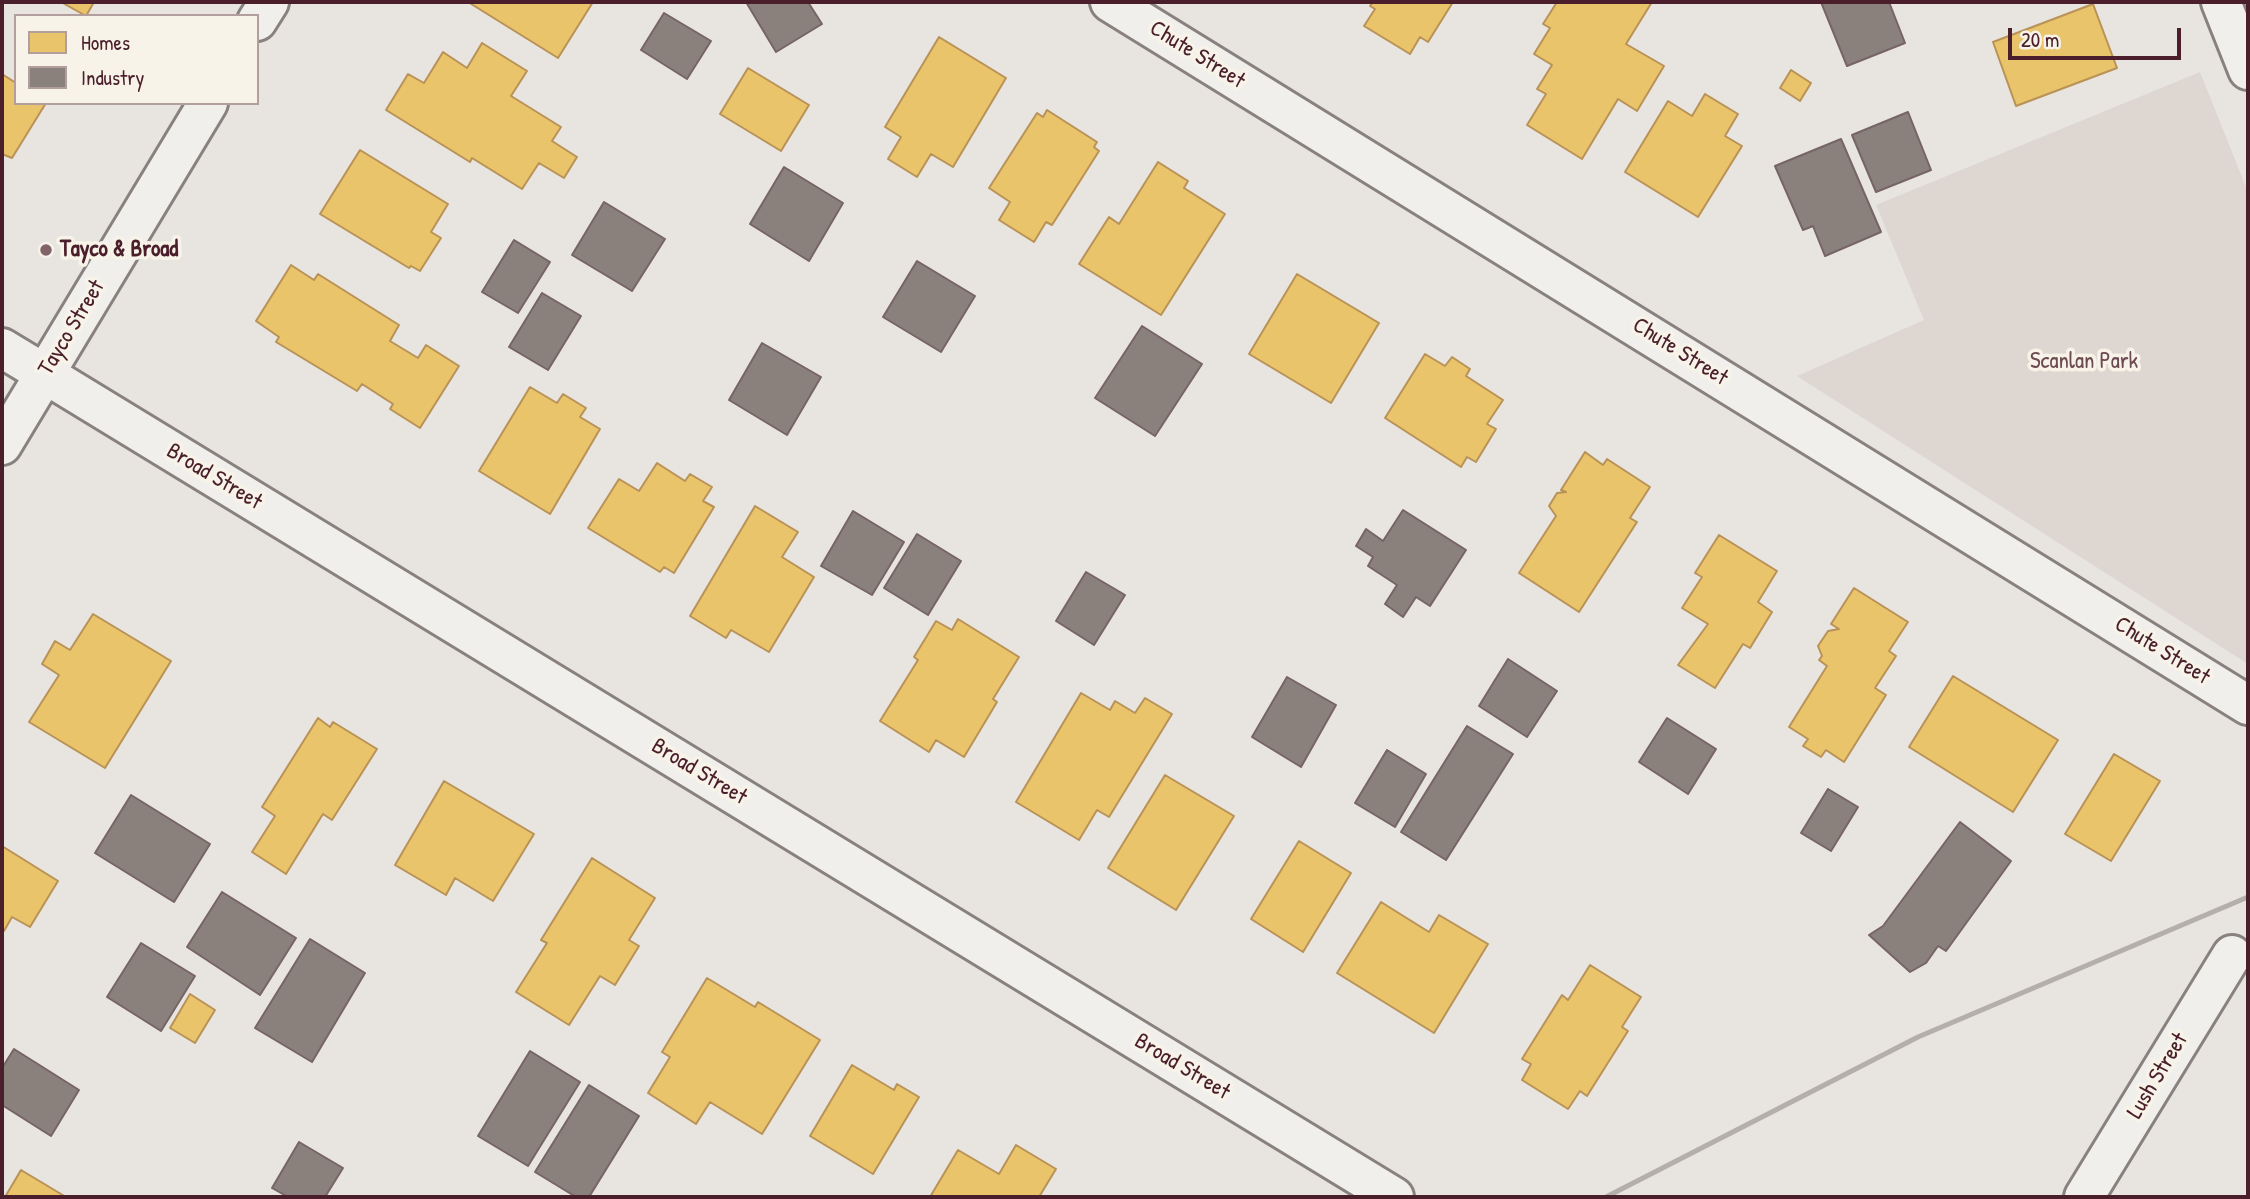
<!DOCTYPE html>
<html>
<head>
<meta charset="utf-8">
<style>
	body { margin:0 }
	#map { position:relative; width:2250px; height:1199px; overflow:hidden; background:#e8e5e0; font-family:"Patrick Hand",sans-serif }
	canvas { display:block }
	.frame { position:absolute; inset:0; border:4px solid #4a1f2b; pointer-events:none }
	.legend { position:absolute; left:14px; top:14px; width:245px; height:91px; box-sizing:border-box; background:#f7f3e8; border:2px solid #b29e9c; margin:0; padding:9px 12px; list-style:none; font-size:21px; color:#4a1f2b }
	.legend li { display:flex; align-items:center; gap:14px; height:35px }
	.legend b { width:35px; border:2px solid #b29e9c }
	.scale { position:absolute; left:2008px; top:28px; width:173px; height:32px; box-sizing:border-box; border:4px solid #4a1f2b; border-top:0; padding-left:9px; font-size:21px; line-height:24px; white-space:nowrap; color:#4a1f2b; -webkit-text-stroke:5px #f7f3e8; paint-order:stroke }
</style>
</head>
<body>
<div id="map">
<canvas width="2250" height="1199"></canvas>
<div class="frame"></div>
<ul class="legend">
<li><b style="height:19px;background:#e9c46a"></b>Homes</li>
<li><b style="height:19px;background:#8a817c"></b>Industry</li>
</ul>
<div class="scale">20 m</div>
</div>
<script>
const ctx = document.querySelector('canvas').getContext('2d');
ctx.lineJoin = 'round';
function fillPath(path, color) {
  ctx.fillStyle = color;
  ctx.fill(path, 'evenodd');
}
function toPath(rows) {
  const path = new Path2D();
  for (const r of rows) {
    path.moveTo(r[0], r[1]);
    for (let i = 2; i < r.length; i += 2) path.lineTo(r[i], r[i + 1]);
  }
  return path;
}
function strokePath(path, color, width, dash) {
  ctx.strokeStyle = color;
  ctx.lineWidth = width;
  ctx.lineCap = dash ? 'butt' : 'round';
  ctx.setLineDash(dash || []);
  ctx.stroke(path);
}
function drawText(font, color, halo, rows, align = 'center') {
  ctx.font = font + ' "Patrick Hand",sans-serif';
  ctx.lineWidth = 7;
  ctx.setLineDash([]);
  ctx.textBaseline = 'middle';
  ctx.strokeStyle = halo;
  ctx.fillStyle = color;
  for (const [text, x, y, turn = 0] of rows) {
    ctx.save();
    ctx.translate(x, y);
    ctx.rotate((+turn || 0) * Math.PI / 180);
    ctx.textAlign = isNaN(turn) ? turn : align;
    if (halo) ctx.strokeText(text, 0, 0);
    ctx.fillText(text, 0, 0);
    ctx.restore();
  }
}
const green = toPath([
	[2200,72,2248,192,2248,664,1797,376,1924,320,1876,205]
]);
const homes = toPath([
	[61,2,94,2,86,16,61,2],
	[468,2,593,2,558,58,468,2],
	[1373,2,1453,2,1428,42,1420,37,1410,54,1364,26,1375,9,1370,6,1373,2],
	[1557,2,1652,2,1626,44,1664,66,1637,111,1618,99,1582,159,1527,125,1546,94,1537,89,1552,65,1534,54,1550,28,1543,24,1557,2],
	[2093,4,2117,68,2016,106,1993,42,2093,4],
	[939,37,1006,78,953,167,931,154,917,177,888,159,901,137,885,127,939,37],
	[482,43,527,71,511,96,561,127,552,141,577,157,564,178,539,163,522,189,472,158,470,162,386,110,408,74,424,83,443,52,467,68,482,43],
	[748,68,809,105,781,151,720,114,748,68],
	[1791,70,1811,83,1800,101,1780,88,1791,70],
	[2,74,16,83,16,103,46,103,12,158,2,154,2,74],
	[1705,94,1738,114,1725,136,1742,146,1698,217,1625,172,1668,101,1692,116,1705,94],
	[1047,110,1097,142,1094,147,1099,151,1052,225,1046,222,1034,242,999,220,1010,202,989,188,1037,113,1043,117,1047,110],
	[360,150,448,204,431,232,441,238,420,271,411,266,409,268,320,214,360,150],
	[1158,162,1188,181,1184,188,1225,214,1161,315,1079,264,1109,217,1119,224,1158,162],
	[291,265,314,280,318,274,399,325,390,341,418,358,426,345,459,366,420,428,390,409,393,404,362,384,357,391,276,342,279,337,256,321,291,265],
	[1297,274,1379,323,1331,403,1249,354,1297,274],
	[1425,354,1445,366,1452,357,1470,369,1466,376,1503,400,1487,424,1496,429,1476,462,1467,457,1461,467,1385,418,1425,354],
	[530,387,557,403,563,394,586,408,580,417,600,429,550,514,479,471,530,387],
	[1585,452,1603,465,1607,459,1650,487,1630,518,1637,522,1579,612,1519,573,1556,516,1549,506,1557,493,1566,492,1561,490,1585,452],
	[657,463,685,481,690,474,712,487,703,501,714,507,674,573,664,567,660,572,588,528,619,479,639,491,657,463],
	[755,506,798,532,782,557,814,577,769,652,731,630,726,638,690,616,755,506],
	[1719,535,1777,571,1758,602,1772,612,1750,648,1743,644,1715,688,1678,665,1708,624,1682,608,1702,577,1695,573,1719,535],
	[1854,588,1908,622,1889,651,1896,656,1875,688,1886,695,1844,762,1826,750,1821,757,1803,746,1808,739,1789,727,1827,666,1819,660,1822,656,1818,646,1828,631,1839,629,1831,624,1854,588],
	[93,614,171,661,105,768,29,722,59,675,42,664,55,641,70,650,93,614],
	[958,619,1019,657,993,699,997,702,964,757,936,740,929,752,880,721,918,660,914,657,936,621,952,630,958,619],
	[1953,676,2058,740,2013,812,1909,747,1953,676],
	[1081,693,1110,710,1115,701,1135,713,1145,698,1172,714,1109,817,1097,810,1079,840,1016,802,1081,693],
	[318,718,330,727,333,722,377,749,332,820,323,814,286,874,252,852,275,816,262,807,318,718],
	[2114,754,2160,781,2111,861,2065,834,2114,754],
	[1165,775,1234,816,1176,910,1108,868,1165,775],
	[444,781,534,834,493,901,455,878,446,895,395,865,444,781],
	[1299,841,1351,873,1303,952,1251,919,1299,841],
	[2,846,58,881,30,927,12,917,4,931,2,929,2,846],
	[592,858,655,898,629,940,639,946,615,985,600,976,569,1025,516,992,547,943,541,940,592,858],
	[1381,902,1429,932,1439,915,1488,944,1434,1033,1337,973,1381,902],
	[1590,965,1641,997,1622,1027,1628,1031,1587,1096,1580,1091,1568,1109,1522,1080,1531,1064,1522,1059,1562,995,1568,1000,1590,965],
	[707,978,755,1007,758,1002,820,1040,762,1134,710,1102,696,1124,648,1093,670,1057,662,1052,707,978],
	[190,994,215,1010,195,1043,170,1028,190,994],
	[852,1065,894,1090,897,1084,919,1097,873,1174,810,1136,852,1065],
	[1016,1145,1056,1169,1039,1197,930,1197,958,1150,999,1174,1016,1145],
	[21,1170,66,1197,5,1197,21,1170]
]);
const industry = toPath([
	[746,2,808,2,822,24,776,52,746,2],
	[1821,2,1889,2,1905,43,1847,66,1821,2],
	[664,13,711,41,687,79,641,50,664,13],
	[1908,112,1931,170,1876,192,1852,135,1908,112],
	[1841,139,1881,232,1825,256,1813,226,1803,230,1775,166,1841,139],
	[784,167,843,203,809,261,750,224,784,167],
	[604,202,665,239,632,291,572,255,604,202],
	[514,240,550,262,518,313,482,292,514,240],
	[917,261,975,296,941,352,883,317,917,261],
	[542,293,581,316,548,370,509,347,542,293],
	[1142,326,1202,364,1155,436,1095,398,1142,326],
	[762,343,821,377,787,435,729,400,762,343],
	[1403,510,1466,550,1430,606,1416,597,1403,617,1385,604,1397,585,1368,566,1373,557,1356,546,1366,529,1383,541,1403,510],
	[853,511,904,542,872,595,821,566,853,511],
	[917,534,961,561,928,615,884,588,917,534],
	[1086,572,1125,595,1094,645,1056,621,1086,572],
	[1508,659,1557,691,1527,737,1479,706,1508,659],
	[1287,677,1336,705,1301,767,1252,737,1287,677],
	[1667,718,1716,749,1688,794,1639,762,1667,718],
	[1467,726,1513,754,1446,860,1401,832,1467,726],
	[1387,750,1426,774,1395,827,1355,803,1387,750],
	[1828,789,1858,807,1831,851,1801,833,1828,789],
	[131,795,210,844,174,902,95,853,131,795],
	[1960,822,2011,861,1946,951,1938,946,1926,963,1910,972,1869,935,1883,926,1960,822],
	[222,892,296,938,260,995,187,947,222,892],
	[310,939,365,973,312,1062,255,1028,310,939],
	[141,943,195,976,161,1031,107,997,141,943],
	[14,1049,79,1090,51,1136,2,1105,2,1068,14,1049],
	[530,1051,580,1082,528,1166,478,1136,530,1051],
	[589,1085,639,1116,589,1197,576,1197,535,1172,589,1085],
	[299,1142,343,1168,325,1197,288,1197,272,1188,299,1142]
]);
const minor = toPath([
	[1110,2,2248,705],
	[2221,2,2248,70],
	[45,374,1394,1197],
	[2084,1197,2232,955]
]);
const tertiary = toPath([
	[2,348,45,374]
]);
const primary = toPath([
	[257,21,269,2],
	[2,445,208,103]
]);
const rail = toPath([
	[1606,1197,1918,1037,2248,897]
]);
const markers = [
	[46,250,7,"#81646a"]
];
const streetNames = [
	["Chute Street",1197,55,32],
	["Tayco Street",72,328,-59],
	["Chute Street",1680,352,32],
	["Broad Street",214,477,31],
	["Chute Street",2162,651,32],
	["Broad Street",699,772,31],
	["Broad Street",1182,1067,31],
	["Lush Street",2158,1076,-59]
];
const poiNames = [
	["Tayco & Broad",60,250]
];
const parkNames = [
	["Scanlan Park",2084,362]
];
fillPath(green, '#ded6d0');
fillPath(homes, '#e9c46a');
strokePath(homes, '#b99257', 2);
fillPath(industry, '#8a817c');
strokePath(industry, '#776464', 2);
strokePath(minor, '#898080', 44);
strokePath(tertiary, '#898080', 44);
strokePath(primary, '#898080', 44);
strokePath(minor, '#f0efeb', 38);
strokePath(tertiary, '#f0efeb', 38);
strokePath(primary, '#f0efeb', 38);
strokePath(rail, '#b4aeac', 5);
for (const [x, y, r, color] of markers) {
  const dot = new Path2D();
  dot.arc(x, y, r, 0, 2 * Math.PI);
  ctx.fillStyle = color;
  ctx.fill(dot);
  strokePath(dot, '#f7f3e8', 2.5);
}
drawText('23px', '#4a1f2b', '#f7f3e8', streetNames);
drawText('bold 23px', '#4a1f2b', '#f7f3e8', poiNames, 'left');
drawText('23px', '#6d4a51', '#f7f3e8', parkNames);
</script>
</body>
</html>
